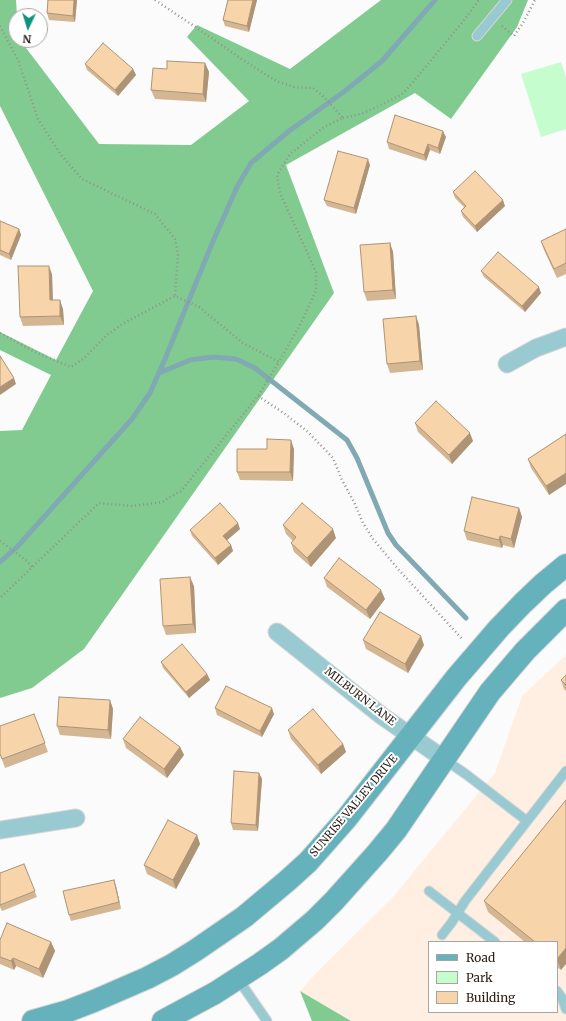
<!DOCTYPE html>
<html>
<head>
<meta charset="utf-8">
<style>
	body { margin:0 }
	#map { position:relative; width:566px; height:1021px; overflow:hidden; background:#fbfbfb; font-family:Merriweather,serif }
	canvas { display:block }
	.legend { position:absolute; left:428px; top:941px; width:130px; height:72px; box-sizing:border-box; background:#fff; border:1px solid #a9a4a1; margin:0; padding:5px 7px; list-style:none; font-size:12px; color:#271c13 }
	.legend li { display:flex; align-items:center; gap:8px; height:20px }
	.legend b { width:20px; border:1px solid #a9a4a1 }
	.north { position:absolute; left:8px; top:8px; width:40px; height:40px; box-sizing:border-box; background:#fff; border:1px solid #a9a4a1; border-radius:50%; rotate:184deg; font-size:11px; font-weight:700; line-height:16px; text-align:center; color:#271c13 }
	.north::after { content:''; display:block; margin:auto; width:14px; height:18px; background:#0d937d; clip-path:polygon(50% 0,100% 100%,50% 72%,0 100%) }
</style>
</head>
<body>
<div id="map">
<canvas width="566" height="1021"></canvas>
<ul class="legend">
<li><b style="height:5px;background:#65b1bc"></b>Road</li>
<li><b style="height:11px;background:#c5fdce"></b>Park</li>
<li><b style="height:11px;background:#f7d4aa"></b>Building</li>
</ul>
<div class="north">N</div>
</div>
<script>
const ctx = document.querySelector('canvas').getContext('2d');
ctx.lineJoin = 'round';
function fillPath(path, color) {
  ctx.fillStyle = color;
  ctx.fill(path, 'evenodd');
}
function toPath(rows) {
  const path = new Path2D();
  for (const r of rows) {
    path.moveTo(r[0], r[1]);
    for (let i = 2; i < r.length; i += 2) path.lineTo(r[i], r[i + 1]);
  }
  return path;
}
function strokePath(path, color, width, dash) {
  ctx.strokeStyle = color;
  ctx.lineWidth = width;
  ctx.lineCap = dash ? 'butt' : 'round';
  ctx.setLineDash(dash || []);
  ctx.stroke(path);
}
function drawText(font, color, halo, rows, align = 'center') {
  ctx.font = font + ' Merriweather,serif';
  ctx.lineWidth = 4;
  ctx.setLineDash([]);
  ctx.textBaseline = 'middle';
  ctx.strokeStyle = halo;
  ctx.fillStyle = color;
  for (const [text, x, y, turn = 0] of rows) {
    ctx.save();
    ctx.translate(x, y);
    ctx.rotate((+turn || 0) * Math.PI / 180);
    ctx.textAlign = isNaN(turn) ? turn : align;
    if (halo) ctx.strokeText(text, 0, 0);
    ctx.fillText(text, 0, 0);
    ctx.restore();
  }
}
const built = toPath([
	[566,655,566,1021,351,1021,300,991,318,971,392,898,495,773,522,696],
	[429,942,557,942,557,1012,429,1012]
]);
const green = toPath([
	[561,62,566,77,566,129,541,137,521,74]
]);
const forest = toPath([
	[0,0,16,0,17,16,16,16,16,40,20,40,99,144,191,145,249,101,187,37,191,32,197,25,290,69,381,0,528,0,517,27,451,119,415,93,286,165,334,293,84,649,32,688,0,698,0,431,22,430,51,375,0,350,0,332,56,360,93,291,0,106],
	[300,991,351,1021,312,1021]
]);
const stream = toPath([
	[159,373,190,360,213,357,236,359,255,368,347,440,357,458,388,533,396,545,466,618],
	[0,562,17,547,132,419,150,393,165,359,211,246,237,187,251,163,289,131,345,91,382,61,435,0]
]);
const path = toPath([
	[155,0,197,28,243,60,276,81,294,87,313,88,324,97,343,118,324,127,290,154,277,175,280,193,316,272,316,290,303,319,279,362],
	[0,26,18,60,38,119,61,155,82,179,155,214,175,239,178,254,175,296,199,307,243,343,279,362,258,396,181,491,162,502,133,506,99,503,0,598],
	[502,26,514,36,523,23,535,0],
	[343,118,364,113,401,95,409,87,461,24,479,0],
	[0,333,37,353,71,367,83,359,107,335,124,323,175,296],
	[258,396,285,414,308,432,333,458,342,480,354,502,363,523,373,539,399,570,463,640],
	[0,541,27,561,32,567]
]);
const lane = toPath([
	[477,36,507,0],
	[444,759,467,775,527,821],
	[429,891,495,942],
	[442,935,452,922,465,901,566,771],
	[238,979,267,1021],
	[557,991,562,998,566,1009]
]);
const street = toPath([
	[507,364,536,348,566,337],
	[277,632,382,716,444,759],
	[0,830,76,818]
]);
const secondary = toPath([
	[33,1021,68,1011,94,1001,147,978,172,965,196,950,244,917,287,881,308,862,346,819,456,678,499,628,523,603,543,584,566,565],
	[163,1021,215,993,260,964,281,949,315,920,334,901,377,853,396,830,490,692,525,651,566,610]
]);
const wall = toPath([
	[48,0,77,0,75,22,49,20,47,13],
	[228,0,257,0,249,32,225,26,223,20],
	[205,63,209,72,206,102,155,99,151,90,167,69],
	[85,64,133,69,136,75,118,96,87,70],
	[446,137,440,154,430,150,426,161,389,149,387,142],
	[370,165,356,214,327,206,324,200],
	[453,192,505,206,477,232,463,217,461,211,464,207,455,198],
	[0,221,19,229,21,235,11,260,0,255],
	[566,229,566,274,557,278,544,250,541,241],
	[390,243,393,252,396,299,367,301,364,292],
	[481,271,541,293,525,312,484,277],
	[52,274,53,300,63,309,64,325,23,326,20,317],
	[416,316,419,325,423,370,390,373,387,364],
	[415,423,473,441,452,464,418,432],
	[566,434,549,495,531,468,528,459],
	[267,449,294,449,293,481,240,480,237,472],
	[519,508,522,517,514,548,503,545,502,548,467,540,464,531],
	[283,525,336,538,311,567,294,552,291,543,293,541,286,534],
	[240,529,227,540,231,545,233,551,218,565,192,536,190,530],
	[324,578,385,599,370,619,327,587],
	[194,586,196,633,166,635,163,626],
	[363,640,424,645,408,673,366,649],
	[161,662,207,674,210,680,189,698,163,668],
	[566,675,566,691,564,689,561,680],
	[110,700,113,709,111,739,60,735,57,726],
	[215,708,274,714,262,737,217,715],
	[34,714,48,752,5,768,0,754],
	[288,730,343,744,346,752,321,774,291,739],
	[123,739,180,747,184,755,167,778,126,748],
	[259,773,262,779,258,831,233,830,231,823],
	[566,800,561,970,557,967,557,942,525,942,488,912,484,901],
	[197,835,200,844,176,889,147,874,144,865],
	[24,864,37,897,2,911,0,907,0,873],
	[114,880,116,886,121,909,71,921,69,915],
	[0,940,51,942,55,951,43,978,16,966,14,970,0,964]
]);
const shadedWall = toPath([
	[74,0,77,0,75,22,73,16],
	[253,0,257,0,249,32,247,26],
	[205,63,209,72,206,102,203,94],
	[133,69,136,75,118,96,115,90],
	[443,131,446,137,440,154,438,148],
	[428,144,430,150,426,161,424,155],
	[368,159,370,165,356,214,354,208],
	[503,200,505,206,477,232,475,226],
	[19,229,21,235,11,260,9,254],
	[390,243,393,252,396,299,393,290],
	[49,266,52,274,53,309,50,300],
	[539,287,541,293,525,312,522,306],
	[60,300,63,309,64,325,60,316],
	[416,316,419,325,423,370,420,361],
	[14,378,16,384,0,395,0,387],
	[470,433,473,441,452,464,449,455],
	[291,440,294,449,293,481,290,472],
	[566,473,566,484,549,495,546,486],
	[519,508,522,517,514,548,511,539],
	[238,523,240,529,225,542,223,536],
	[333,529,336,538,311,567,307,558],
	[500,536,503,545,502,548,499,540],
	[231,545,233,551,218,565,215,558],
	[190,577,194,586,196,633,193,624],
	[381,590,385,599,370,619,366,610],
	[421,636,424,645,408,673,405,664],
	[207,674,210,680,189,698,186,692],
	[110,700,113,709,111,739,108,730],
	[272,708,274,714,262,737,260,731],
	[343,744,346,752,321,774,318,765],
	[180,747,184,755,167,778,164,769],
	[259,773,262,779,258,831,256,825],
	[197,835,200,844,176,889,173,880],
	[114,880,116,886,121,909,119,902],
	[51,942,55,951,43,978,39,969],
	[566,948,566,964,561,970,557,959],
	[13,958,16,966,14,970,11,961]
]);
const building = toPath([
	[48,0,74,0,73,16,47,13,48,0],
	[228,0,253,0,247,26,223,20,228,0],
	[103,43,133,69,115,90,85,64,103,43],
	[167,61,205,63,203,94,151,90,153,68,167,69,167,61],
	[395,115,443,131,438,148,428,144,424,155,387,142,395,115],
	[338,151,368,159,354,208,324,200,338,151],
	[475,171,503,200,475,226,461,211,466,206,453,192,475,171],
	[0,221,19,229,9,254,0,250,0,221],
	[566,229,566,263,554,269,541,241,566,229],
	[390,243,393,290,364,292,360,245,390,243],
	[498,252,539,287,522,306,481,271,498,252],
	[18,266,49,266,50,300,60,300,60,316,20,317,18,266],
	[416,316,420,361,387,364,383,319,416,316],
	[0,356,14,378,0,387,0,356],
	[436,401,470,433,449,455,415,423,436,401],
	[566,434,566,473,546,486,528,459,566,434],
	[267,439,291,440,290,472,237,472,237,449,267,449,267,439],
	[472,497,519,508,511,539,500,536,499,540,464,531,472,497],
	[220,503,238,523,223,536,231,545,215,558,190,530,220,503],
	[302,503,333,529,307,558,291,543,296,537,283,525,302,503],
	[339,558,381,590,366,610,324,578,339,558],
	[190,577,193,624,163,626,160,579,190,577],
	[380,612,421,636,405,664,363,640,380,612],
	[182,644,207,674,186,692,161,662,182,644],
	[566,675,566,685,561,680,566,675],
	[226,686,272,708,260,731,215,708,226,686],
	[59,697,110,700,108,730,57,726,59,697],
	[313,709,343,744,318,765,288,730,313,709],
	[34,714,45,743,2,759,0,754,0,726,34,714],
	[140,717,180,747,164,769,123,739,140,717],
	[234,771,259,773,256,825,231,823,234,771],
	[566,800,566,948,557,959,557,942,535,942,484,901,566,800],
	[168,820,197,835,173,880,144,865,168,820],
	[24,864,35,891,0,905,0,873,24,864],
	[114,880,119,902,69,915,63,891,114,880],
	[7,923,51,942,39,969,13,958,11,961,0,957,0,940,7,923]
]);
const streetNames = [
	["MILBURN LANE",360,697,38],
	["SUNRISE VALLEY DRIVE",354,806,-50]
];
fillPath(built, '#ffefe3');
fillPath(green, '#c5fdce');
fillPath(forest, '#81cb90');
strokePath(stream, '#81a9b3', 5);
strokePath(lane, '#d9d7d6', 11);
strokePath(street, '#d9d7d6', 19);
strokePath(secondary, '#d9d7d6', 24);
strokePath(path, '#95908b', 2.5, [1, 3]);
strokePath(lane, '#9acad1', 9);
strokePath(street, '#9acad1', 17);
strokePath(secondary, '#65b1bc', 22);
fillPath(wall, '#d4b692');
fillPath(shadedWall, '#ad9477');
fillPath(building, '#f7d4aa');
strokePath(building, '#ad9477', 1);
drawText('11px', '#271c13', '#fff', streetNames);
</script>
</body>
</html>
